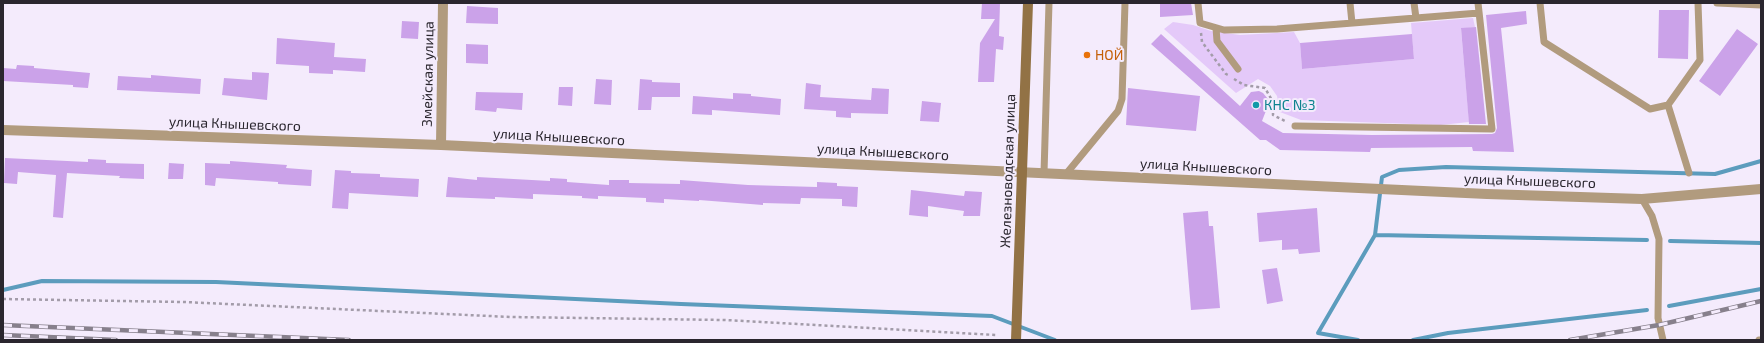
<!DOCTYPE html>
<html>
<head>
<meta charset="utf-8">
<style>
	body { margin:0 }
	#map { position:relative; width:1764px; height:343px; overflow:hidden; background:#f4ebfc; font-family:"Exo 2",sans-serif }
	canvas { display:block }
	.frame { position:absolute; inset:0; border:4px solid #2a262e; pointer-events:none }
</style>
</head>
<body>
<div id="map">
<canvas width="1764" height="343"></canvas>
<div class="frame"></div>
</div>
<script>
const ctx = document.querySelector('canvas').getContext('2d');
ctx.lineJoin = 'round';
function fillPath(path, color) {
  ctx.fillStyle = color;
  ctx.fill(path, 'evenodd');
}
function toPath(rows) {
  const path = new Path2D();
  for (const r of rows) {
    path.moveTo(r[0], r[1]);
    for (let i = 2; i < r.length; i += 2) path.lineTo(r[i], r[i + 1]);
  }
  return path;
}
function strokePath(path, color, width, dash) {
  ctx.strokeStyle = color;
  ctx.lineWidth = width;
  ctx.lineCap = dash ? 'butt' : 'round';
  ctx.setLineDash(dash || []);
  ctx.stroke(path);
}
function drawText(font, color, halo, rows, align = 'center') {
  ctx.font = font + ' "Exo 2",sans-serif';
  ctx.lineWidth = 4;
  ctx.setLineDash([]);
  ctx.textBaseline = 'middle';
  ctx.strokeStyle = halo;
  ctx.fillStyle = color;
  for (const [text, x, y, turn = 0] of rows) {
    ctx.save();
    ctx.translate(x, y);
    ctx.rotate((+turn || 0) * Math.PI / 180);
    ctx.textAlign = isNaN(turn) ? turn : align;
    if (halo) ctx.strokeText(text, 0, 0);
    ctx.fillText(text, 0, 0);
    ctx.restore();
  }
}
const green = toPath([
	[1473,18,1475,27,1461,29,1469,122,1441,125,1301,120,1280,112,1277,96,1270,86,1258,79,1236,93,1164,29,1173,22,1193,25,1211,31,1240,35,1294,32,1300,43,1302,69,1414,59,1411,23]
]);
const stream = toPath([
	[1375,235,1647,240],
	[1670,241,1761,243],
	[3,290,42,281,216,282,681,304,992,316,1055,340],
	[1669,306,1761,289],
	[1358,340,1318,333,1375,235,1382,177,1399,170,1446,167,1715,174,1761,161],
	[1413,340,1448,333,1647,310]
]);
const building = toPath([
	[982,3,1000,3,999,36,1004,37,1003,50,996,49,994,82,978,82,980,43,995,19,981,19],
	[1160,3,1191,3,1193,15,1160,17],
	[467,6,498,8,498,24,466,23],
	[1659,10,1689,10,1688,59,1658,58],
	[1526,11,1527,24,1501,28,1514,152,1473,151,1472,147,1371,148,1370,152,1280,150,1266,140,1260,140,1151,44,1161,34,1240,106,1251,92,1259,91,1263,93,1268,99,1269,103,1262,121,1283,133,1372,135,1492,134,1495,133,1497,128,1486,15],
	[402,21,419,22,418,39,401,38],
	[1476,27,1486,124,1469,124,1461,28],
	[1737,29,1758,44,1720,96,1699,81],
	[1412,34,1414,59,1302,69,1300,43],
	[277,38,335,43,334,57,366,59,365,72,333,70,333,74,309,73,309,66,276,64],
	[466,44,488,45,488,64,466,63],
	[17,65,34,66,34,68,90,73,88,88,73,87,73,85,3,81,3,68,16,69],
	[252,72,269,73,267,100,222,95,224,78,252,80],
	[151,75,201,79,200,94,117,90,118,76,151,78],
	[596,79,612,80,611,105,594,104],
	[640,79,652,80,652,82,680,83,680,97,652,97,651,110,638,110],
	[806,83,821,85,820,97,871,100,872,88,889,89,888,114,851,113,851,118,836,117,836,111,804,109],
	[559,87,573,87,572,106,558,105],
	[1128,88,1200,96,1196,131,1126,125],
	[476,92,523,93,522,110,497,108,496,112,475,110],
	[733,93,751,94,751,96,781,99,780,115,712,110,712,115,692,114,693,96,733,99],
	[922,101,941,103,939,122,920,121],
	[5,158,88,162,88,159,106,160,106,163,144,164,144,179,119,178,120,176,67,173,63,218,53,217,56,175,18,172,17,184,4,183],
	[230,161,287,165,286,168,312,170,311,186,278,184,278,182,216,178,215,186,205,185,205,163,230,164],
	[169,163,184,164,183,179,168,179],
	[335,170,351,171,351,173,380,174,380,177,419,179,418,197,349,193,348,209,332,208],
	[448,177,477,180,477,177,550,181,550,178,567,179,567,182,609,185,609,180,629,180,629,183,680,184,680,180,748,185,817,187,817,182,837,183,837,186,858,187,857,207,842,206,842,199,801,198,800,204,763,203,763,205,699,200,699,201,664,199,664,203,646,202,646,198,598,196,598,199,582,198,582,196,533,194,533,199,495,197,495,199,446,197],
	[911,190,964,196,965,191,982,192,980,216,963,216,964,211,928,206,928,217,909,215],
	[1317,208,1320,252,1299,254,1298,249,1282,250,1282,240,1259,242,1257,213],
	[1208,211,1209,226,1213,226,1220,308,1191,310,1183,213],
	[1277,268,1283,301,1267,304,1262,270]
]);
const path = toPath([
	[1201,33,1202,42,1226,74,1230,76],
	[1234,79,1244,85,1265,88,1273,102,1273,115,1287,122],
	[3,299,184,302,511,317,725,320,996,335]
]);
const lane = toPath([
	[1198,3,1200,23,1224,30,1277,29,1479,13],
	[1350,3,1352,23],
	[1414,3,1416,18],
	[1540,3,1544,42,1650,109,1668,105],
	[1717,3,1761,5],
	[1216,28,1217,41,1238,69],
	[1295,126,1492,129,1478,3],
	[1044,173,1049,3],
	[1689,173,1668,105,1700,60,1698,3],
	[1066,174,1118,111,1122,99,1125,3],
	[1642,199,1652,216,1659,239,1658,318,1663,340],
	[1759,340,1761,340]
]);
const street = toPath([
	[3,130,441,145,1487,194,1642,199,1761,189],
	[441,145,443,3]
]);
const secondary = toPath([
	[1016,340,1028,3]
]);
const rail = toPath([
	[3,325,349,340],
	[3,335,116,340],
	[1570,340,1659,325,1761,301]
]);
const markers = [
	[1087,55,4,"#e8710a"],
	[1256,105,4,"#0f9aa8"]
];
const foodNames = [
	["НОЙ",1095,55]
];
const streetNames = [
	["Змейская улица",428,74,-89],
	["улица Кнышевского",235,124,2],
	["улица Кнышевского",559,137,3],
	["улица Кнышевского",883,152,3],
	["улица Кнышевского",1206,167,3],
	["Железноводская улица",1008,171,-88],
	["улица Кнышевского",1530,181,2]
];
const cultureNames = [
	["КНС №3",1264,105]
];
fillPath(green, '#e4c9f9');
strokePath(stream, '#5c9cbd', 4);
fillPath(building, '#cba2e9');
strokePath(path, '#a39ca9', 2.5, [3, 3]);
strokePath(lane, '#b19b7e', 7);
strokePath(street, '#b19b7e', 10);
strokePath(secondary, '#927245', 10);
strokePath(rail, '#87808c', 4.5);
strokePath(rail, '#f4ebfc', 3, [9]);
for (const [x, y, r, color] of markers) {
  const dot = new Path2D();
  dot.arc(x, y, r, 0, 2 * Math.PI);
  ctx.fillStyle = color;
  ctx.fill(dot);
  strokePath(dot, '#f4ebfc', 1.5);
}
drawText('14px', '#c56008', '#f4ebfc', foodNames, 'left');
drawText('14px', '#2a262e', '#f4ebfc', streetNames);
drawText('14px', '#0d838f', '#f4ebfc', cultureNames, 'left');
</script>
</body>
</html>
